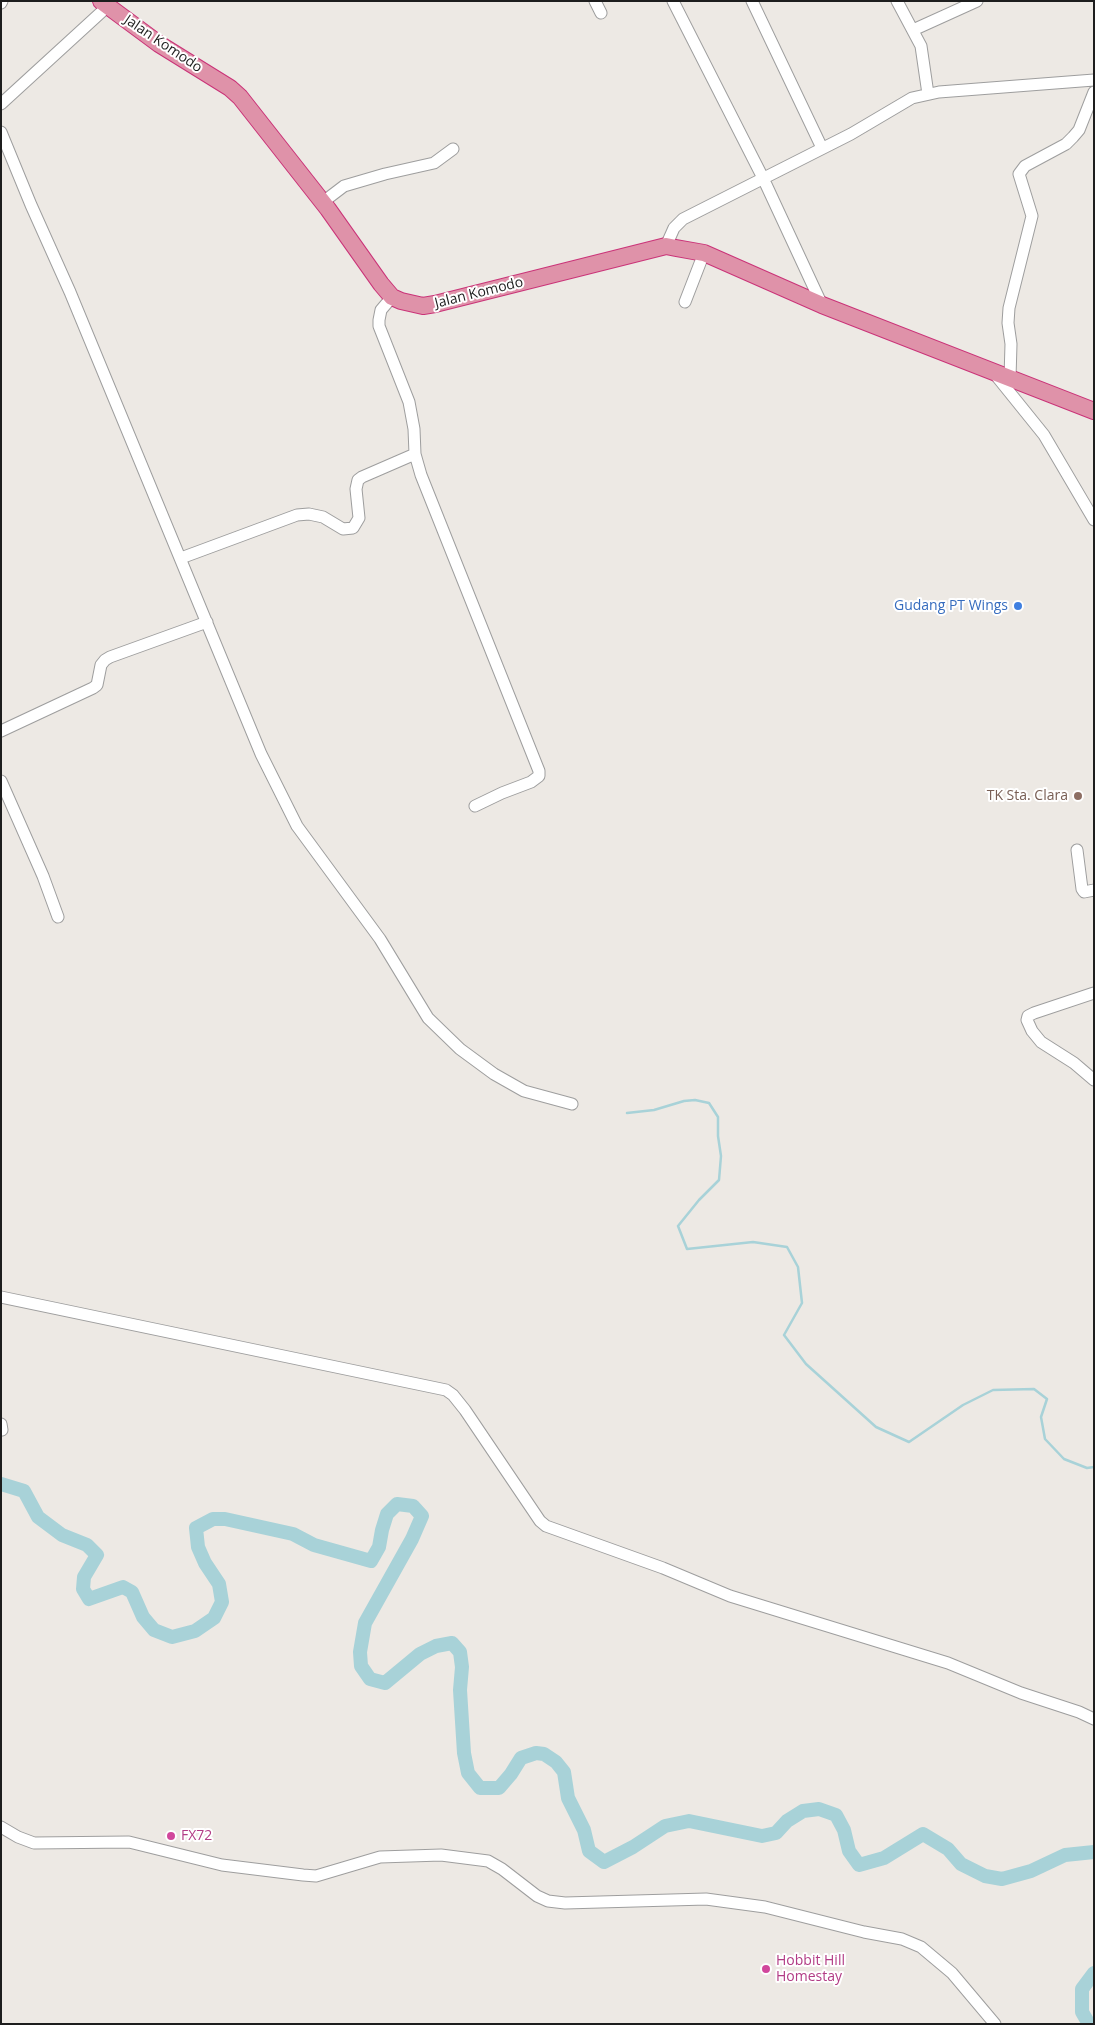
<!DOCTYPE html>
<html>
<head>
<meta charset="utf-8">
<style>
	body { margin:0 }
	#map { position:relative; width:1095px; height:2025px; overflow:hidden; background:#ede9e4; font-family:"Open Sans",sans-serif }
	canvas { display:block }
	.frame { position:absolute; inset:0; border:2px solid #1d1d1d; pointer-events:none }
</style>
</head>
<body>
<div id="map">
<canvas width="1095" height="2025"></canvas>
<div class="frame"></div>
</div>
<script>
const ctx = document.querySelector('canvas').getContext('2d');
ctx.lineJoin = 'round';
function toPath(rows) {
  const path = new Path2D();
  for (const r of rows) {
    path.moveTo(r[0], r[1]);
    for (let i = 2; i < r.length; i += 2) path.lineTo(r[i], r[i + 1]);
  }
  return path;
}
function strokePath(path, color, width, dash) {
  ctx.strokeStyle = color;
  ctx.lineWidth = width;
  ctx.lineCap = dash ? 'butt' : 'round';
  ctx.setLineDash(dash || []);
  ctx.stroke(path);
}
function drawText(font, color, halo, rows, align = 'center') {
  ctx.font = font + ' "Open Sans",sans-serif';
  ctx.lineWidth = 4;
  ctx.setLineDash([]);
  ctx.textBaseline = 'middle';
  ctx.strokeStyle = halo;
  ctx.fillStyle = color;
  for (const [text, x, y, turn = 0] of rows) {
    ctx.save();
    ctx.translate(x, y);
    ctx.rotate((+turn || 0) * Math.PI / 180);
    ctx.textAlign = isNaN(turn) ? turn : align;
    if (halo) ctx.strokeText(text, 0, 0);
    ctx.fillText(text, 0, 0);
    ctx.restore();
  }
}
const stream = toPath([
	[627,1113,654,1110,684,1101,695,1100,709,1103,718,1117,718,1136,721,1156,719,1180,699,1200,678,1226,687,1249,753,1242,787,1247,798,1267,802,1303,784,1335,806,1364,876,1427,909,1442,963,1405,993,1390,1034,1389,1047,1399,1041,1417,1045,1439,1064,1459,1087,1468,1094,1467]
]);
const river = toPath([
	[1,1484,24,1491,38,1517,62,1535,87,1545,97,1555,84,1577,83,1589,89,1599,123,1587,132,1592,143,1617,154,1630,172,1637,195,1631,214,1618,222,1602,219,1584,205,1563,198,1547,196,1528,213,1519,225,1519,293,1534,314,1545,371,1561,379,1547,382,1530,387,1514,397,1504,413,1506,422,1516,412,1539,365,1623,360,1652,361,1666,370,1679,385,1683,420,1654,436,1646,452,1643,460,1652,462,1667,460,1690,464,1753,468,1773,480,1788,499,1788,511,1774,521,1758,536,1753,544,1754,556,1762,564,1772,568,1798,584,1830,589,1851,604,1862,633,1847,665,1826,689,1821,762,1836,776,1833,787,1821,803,1811,819,1809,836,1815,844,1830,849,1851,859,1865,884,1858,923,1834,948,1849,961,1864,985,1876,1002,1879,1031,1871,1065,1855,1094,1852],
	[1089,2024,1082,2012,1082,1989,1094,1973]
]);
const minor = toPath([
	[595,1,601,13],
	[673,1,763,178,822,305],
	[752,1,822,148],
	[897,1,921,46,928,94],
	[1,3,2,1],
	[913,30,977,1],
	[1,104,108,6],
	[1,132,31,205,70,292,261,754,297,826,380,939,428,1018,460,1049,494,1074,524,1091,572,1104],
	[323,202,344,186,385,174,434,163,453,149],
	[666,246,674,228,683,219,851,134,912,98,939,92,1094,80],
	[392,297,381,310,379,320,379,326,409,402,414,429,415,454,421,475,539,771,539,776,531,782,502,793,475,806],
	[685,302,704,253],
	[994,373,1044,435,1094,520],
	[1010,378,1011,344,1008,323,1009,308,1032,216,1019,174,1025,166,1066,144,1073,137,1079,130,1094,92],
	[181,558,297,515,309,514,323,517,343,529,353,528,359,518,356,489,358,480,362,477,415,454],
	[1,731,93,688,97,685,101,665,105,660,110,657,207,622],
	[1,781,43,876,58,917],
	[1077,850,1082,889,1084,892,1094,890],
	[1094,993,1034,1013,1028,1016,1027,1020,1032,1031,1041,1042,1074,1063,1094,1080],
	[1,1297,446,1390,453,1395,465,1410,540,1521,546,1526,663,1568,730,1596,948,1663,1021,1693,1079,1712,1094,1719],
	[1,1424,2,1430],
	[1,1827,18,1837,34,1843,129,1842,222,1865,303,1875,316,1876,380,1857,441,1855,488,1861,502,1869,537,1896,548,1901,565,1903,706,1899,765,1907,864,1932,902,1939,921,1947,952,1973,995,2024]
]);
const highway = toPath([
	[101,1,159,44,230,88,240,97,328,209,381,284,392,297,401,301,423,306,435,304,666,246,676,248,704,253,822,305,1094,411]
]);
const markers = [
	[1018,606,5,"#3f7fe0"],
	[1078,796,5,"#8d6e63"],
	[171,1836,5,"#d1479c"],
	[766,1969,5,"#d1479c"]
];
const streetNames = [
	["Jalan Komodo",163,44,34],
	["Jalan Komodo",479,293,-14]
];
const shopNames = [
	["Gudang PT Wings",1008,606]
];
const educationNames = [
	["TK Sta. Clara",1068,796]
];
const hotelNames = [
	["FX72",181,1836],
	["Hobbit Hill",776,1961],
	["Homestay",776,1977]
];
strokePath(stream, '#a8d2d8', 2.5);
strokePath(river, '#a8d2d8', 14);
strokePath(minor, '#9e9e9e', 13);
strokePath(highway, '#ca3378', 18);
strokePath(minor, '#fff', 11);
strokePath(highway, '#df92a9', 16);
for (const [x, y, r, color] of markers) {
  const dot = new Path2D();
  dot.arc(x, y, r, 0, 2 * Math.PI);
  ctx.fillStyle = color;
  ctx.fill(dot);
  strokePath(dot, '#fff', 2);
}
drawText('14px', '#1d1d1d', '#fff', streetNames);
drawText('14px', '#366cbe', '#fff', shopNames, 'right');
drawText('14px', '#785e54', '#fff', educationNames, 'right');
drawText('14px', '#b23c85', '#fff', hotelNames, 'left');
</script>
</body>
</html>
